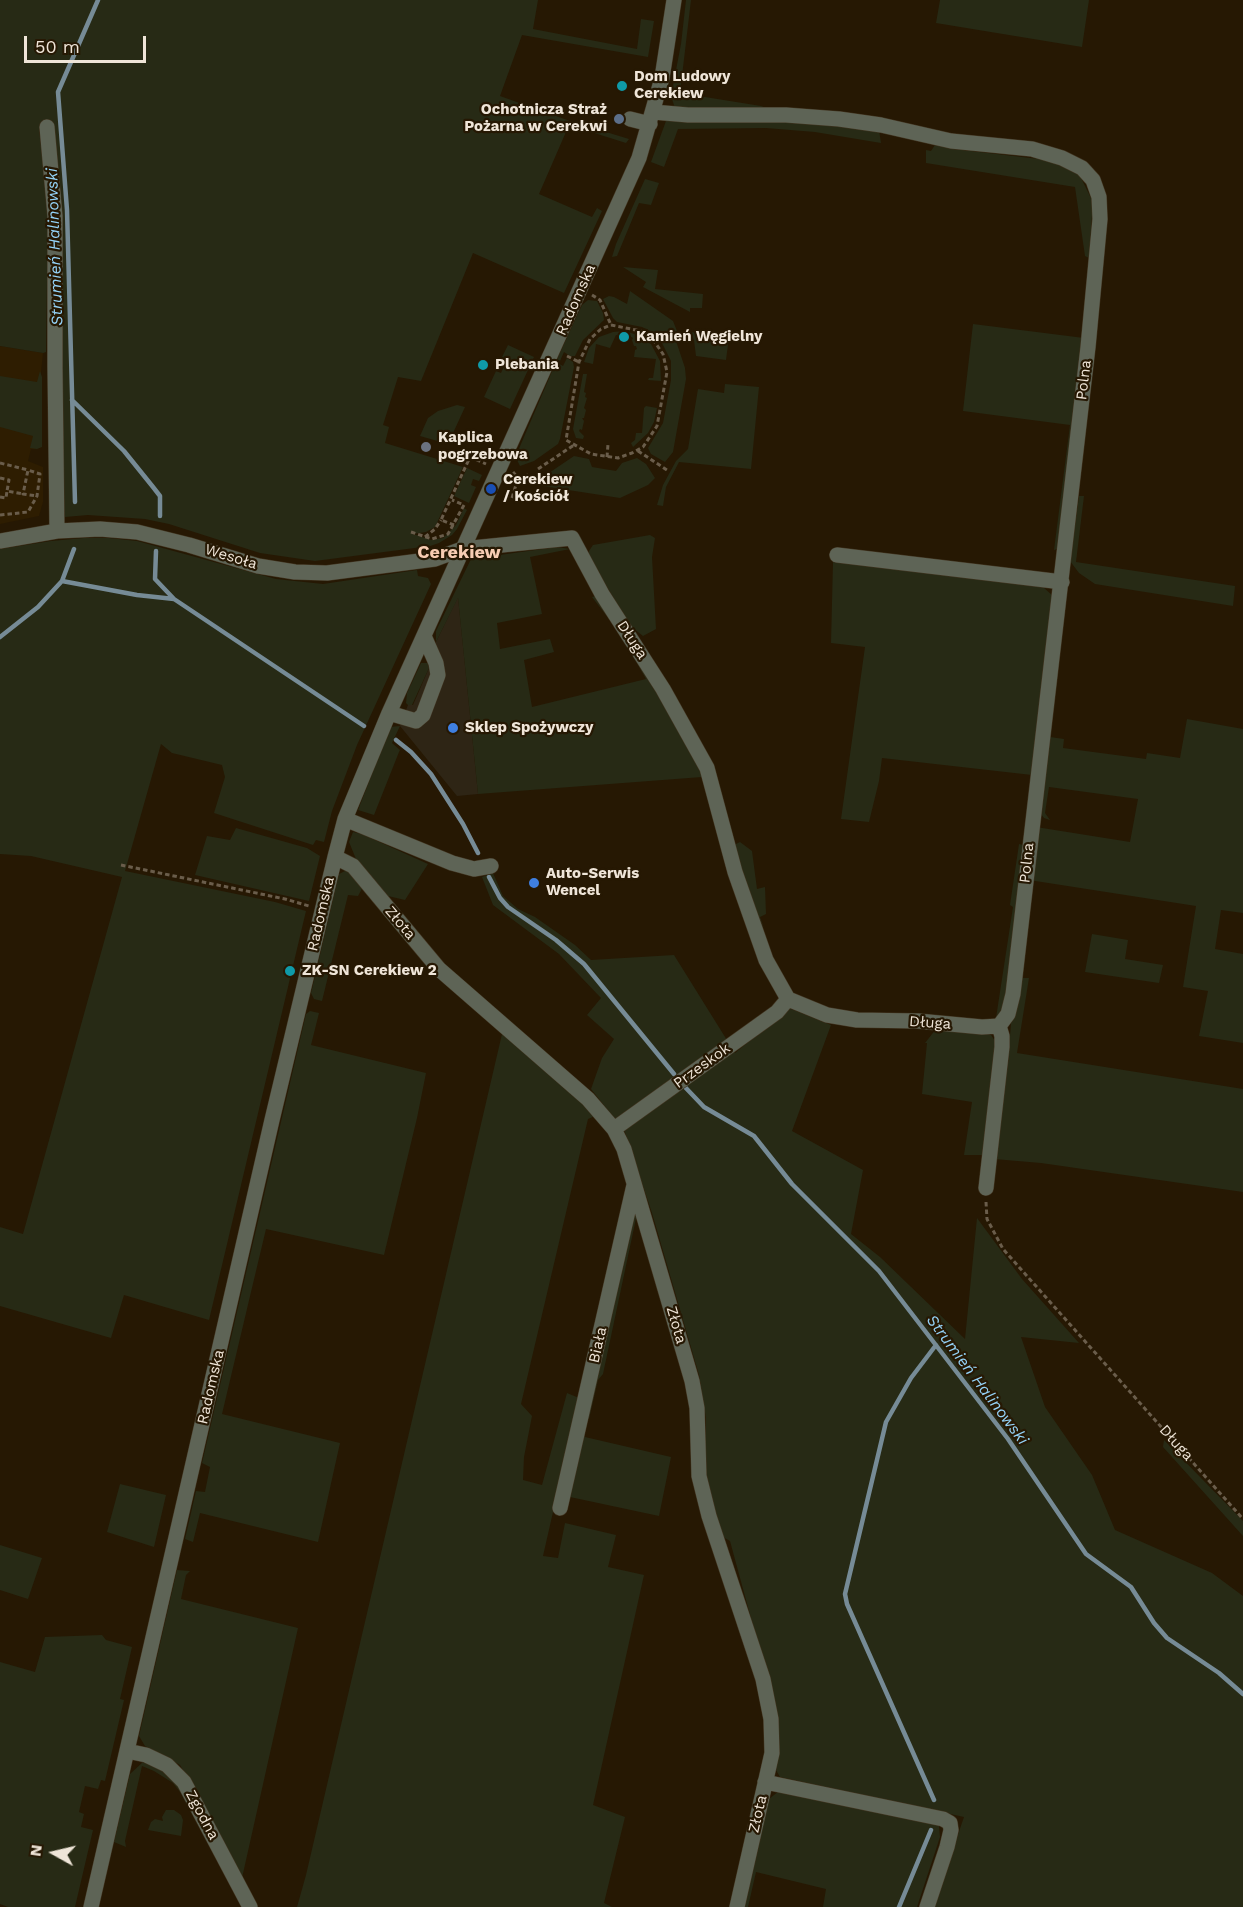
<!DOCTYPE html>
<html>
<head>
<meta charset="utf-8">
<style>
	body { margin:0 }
	#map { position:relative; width:1243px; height:1907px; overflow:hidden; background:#261803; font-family:"Work Sans",sans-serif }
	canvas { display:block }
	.north { position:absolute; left:24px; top:1823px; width:60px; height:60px; -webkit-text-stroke:4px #261803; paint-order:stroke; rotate:278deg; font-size:16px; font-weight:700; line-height:24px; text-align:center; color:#efe5d8 }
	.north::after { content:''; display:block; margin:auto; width:21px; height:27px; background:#efe5d8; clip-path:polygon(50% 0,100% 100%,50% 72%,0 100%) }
	.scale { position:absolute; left:24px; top:36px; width:122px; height:27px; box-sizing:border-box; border:3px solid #efe5d8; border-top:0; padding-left:8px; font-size:18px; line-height:21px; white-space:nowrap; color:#efe5d8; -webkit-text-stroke:4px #261803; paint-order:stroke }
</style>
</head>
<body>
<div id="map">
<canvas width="1243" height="1907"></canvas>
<div class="north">N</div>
<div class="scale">50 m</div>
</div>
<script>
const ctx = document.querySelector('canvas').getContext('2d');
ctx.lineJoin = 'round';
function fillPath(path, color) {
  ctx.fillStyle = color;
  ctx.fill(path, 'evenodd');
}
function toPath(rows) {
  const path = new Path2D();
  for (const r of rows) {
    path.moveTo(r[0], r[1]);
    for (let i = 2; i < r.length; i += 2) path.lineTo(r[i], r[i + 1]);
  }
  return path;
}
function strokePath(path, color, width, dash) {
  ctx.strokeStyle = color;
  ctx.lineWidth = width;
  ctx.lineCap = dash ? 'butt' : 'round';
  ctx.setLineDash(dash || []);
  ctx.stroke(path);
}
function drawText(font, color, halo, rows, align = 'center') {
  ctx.font = font + ' "Work Sans",sans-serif';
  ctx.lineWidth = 4.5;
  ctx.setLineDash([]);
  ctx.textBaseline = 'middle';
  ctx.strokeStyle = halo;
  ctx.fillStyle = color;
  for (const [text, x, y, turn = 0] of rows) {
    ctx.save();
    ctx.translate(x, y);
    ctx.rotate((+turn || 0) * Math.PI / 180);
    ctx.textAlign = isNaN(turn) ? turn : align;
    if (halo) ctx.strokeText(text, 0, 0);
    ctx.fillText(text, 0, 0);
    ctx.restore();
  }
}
const commercial = toPath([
	[458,597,478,794,457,796,400,726,408,705,413,705,429,668,428,663,436,642]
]);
const built = toPath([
	[0,346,43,353,41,372,42,447,37,449,31,449,28,461,43,467,43,502,39,516,0,524]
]);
const green = toPath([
	[0,0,538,0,533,29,637,49,641,19,654,21,648,57,522,35,500,96,570,121,629,139,626,143,569,125,539,194,592,217,597,208,602,211,564,293,473,253,421,381,398,377,383,425,389,427,385,443,463,467,435,527,426,532,413,534,431,540,443,538,456,525,464,508,467,510,457,529,452,535,439,543,430,546,315,561,260,553,169,524,145,519,88,515,65,517,63,499,62,221,53,125,39,128,48,208,46,352,43,353,0,346],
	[686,0,691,0,680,93,761,106,777,112,675,108,671,96,681,44],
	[940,0,1089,0,1082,47,936,23],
	[763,119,879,130,881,143,815,132,766,128,678,129,664,167,651,162,666,121],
	[935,145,954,149,1039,159,1059,164,1080,176,1093,202,1089,258,1085,256,1075,187,926,163,926,150,931,151],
	[645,179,659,183,651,205,639,203,617,256,612,257,616,244],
	[623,267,658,270,655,289,703,294,702,308,690,308,690,312,643,287,646,282],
	[630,291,673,321,677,331,673,332,685,368,686,379,673,452,665,462,651,454,648,448,663,423,671,380,671,361,661,341,652,332,642,327,617,322,613,318,603,299,609,296,614,297,627,304],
	[588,300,597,301,603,313,604,320,583,340,575,356,570,356,564,352,560,361,557,359,582,305],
	[973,324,1084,338,1060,548,1054,550,1070,425,963,411],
	[625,331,637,335,651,344,660,361,661,381,648,380,649,378,653,378,656,359,634,357,635,350,637,349,636,346,634,346,632,340,633,338,630,336,628,338,616,335,610,348,596,344,593,364,584,362,589,348,599,337,613,332],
	[690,332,729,337,726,360,696,356,694,340],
	[508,345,534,357,510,409,484,397,496,371,501,373,507,360,502,357],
	[567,358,573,362,574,367,560,439,558,444,534,461,520,466,517,460,518,451,556,362,563,366],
	[40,371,42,377,42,447,37,449,30,448,33,436,0,427,0,376,37,382],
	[583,374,587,374,584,392,586,393,585,397,587,398,584,408,586,410,584,418,582,418,584,421,582,430,580,429,579,431,584,436,583,439,576,438,573,429],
	[725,384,759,387,751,469,679,462,666,487,663,506,657,505,663,485,676,461,688,449,698,389,724,393],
	[457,405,465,407,448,444,420,436,428,418,438,411],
	[646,406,657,408,654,422,648,433,633,447,631,443,635,440,636,433,642,433,644,408],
	[574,456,589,459,592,467,616,471,622,463,637,458,646,464,655,478,648,485,620,498,536,485,543,477],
	[467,468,482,475,479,481,473,479,471,485,476,487,469,503,454,496],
	[1079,496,1084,496,1076,562,1235,586,1233,606,1095,584,1079,573,1070,561],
	[650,535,655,538,652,557,656,629,643,636,629,625,589,556,589,551,593,545],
	[84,538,109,538,137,541,276,579,323,584,417,570,418,576,428,578,431,584,357,745,332,811,324,842,316,840,313,845,214,813,225,777,222,765,172,753,161,744,125,871,275,902,306,911,209,1320,124,1295,111,1338,0,1306,0,1227,23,1234,122,877,31,856,0,854,0,549,51,541],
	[557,547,570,549,530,557,542,614,497,623,500,649,550,639,554,652,524,660,532,707,646,679,619,632,592,597,596,596,685,735,707,780,702,777,478,794,458,598,436,642,436,631,471,559],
	[833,562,1035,585,1043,587,1053,596,1032,775,882,758,879,781,869,822,841,819,865,647,831,643],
	[421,663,428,663,429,668,412,705,408,705,406,703,407,693],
	[1187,719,1243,729,1243,913,1221,910,1215,949,1243,954,1243,1043,1199,1036,1208,991,1183,987,1196,906,1029,880,1036,827,1130,842,1138,799,1049,787,1045,813,1050,820,1044,818,1041,814,1050,737,1064,739,1063,748,1146,759,1147,753,1180,758],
	[400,726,392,743,400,750,399,752,374,815,358,810,390,727],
	[236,828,307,848,320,856,309,901,195,875,207,836,230,840],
	[353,832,362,834,428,864,405,900,388,896,356,859,349,842],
	[740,842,752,851,757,889,765,887,766,914,760,917,764,928,747,894,734,849,736,844],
	[1019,844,1023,845,1004,1012,996,1018,1013,907,1010,905],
	[347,870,364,885,358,896,348,895,322,1001,314,999,311,993,339,874],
	[493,873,503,896,518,909,535,917,575,945,591,960,674,955,735,1053,789,1008,831,1025,792,1131,863,1170,851,1234,880,1257,965,1339,977,1218,1022,1279,1079,1343,1021,1337,1045,1407,1092,1475,1115,1530,1212,1573,1243,1596,1243,1907,933,1907,964,1817,780,1777,776,1770,778,1754,774,1703,730,1541,719,1535,705,1478,706,1418,699,1375,652,1213,625,1132,591,1089,602,1058,614,1039,587,1015,601,998,559,954,493,905,482,877],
	[1092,934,1128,940,1125,959,1163,965,1159,983,1085,972],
	[1020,978,1029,978,1017,1053,1243,1089,1243,1192,1041,1163,994,1159,1008,1063,1011,1023],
	[310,1011,319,1013,311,1045,426,1073,417,1118,384,1255,266,1229,222,1414,340,1443,318,1542,200,1513,193,1542,185,1539,196,1491,205,1492,210,1467,202,1463,306,1014],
	[936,1029,983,1031,991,1035,995,1041,983,1155,964,1155,972,1102,922,1094,927,1043,925,1043],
	[502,1034,549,1072,595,1116,588,1119,521,1404,532,1416,524,1457,523,1480,542,1485,567,1393,579,1398,543,1556,558,1558,565,1523,616,1535,608,1567,644,1575,593,1805,625,1817,604,1903,612,1907,297,1907,306,1875],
	[636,1202,638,1209,603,1374,598,1380,589,1419,586,1417],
	[584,1431,585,1437,671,1457,659,1516,570,1497],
	[1164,1440,1243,1521,1243,1536,1163,1447],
	[120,1484,166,1495,154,1547,107,1532],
	[0,1545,42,1558,28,1599,0,1590],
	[177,1570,190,1571,186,1575,181,1599,298,1628,242,1878,180,1765,145,1746,139,1736],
	[102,1635,106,1640,132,1647,120,1699,124,1700,105,1781,101,1780,98,1789,85,1786,79,1812,84,1814,81,1827,93,1830,75,1907,8,1907,0,1904,0,1662,35,1672,45,1637],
	[143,1762,161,1770,182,1790,235,1892,180,1792,173,1783,154,1771,142,1766,125,1841,126,1847,114,1842,130,1774],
	[779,1791,923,1820,939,1826,940,1837,917,1907,823,1907,826,1889,756,1872,748,1907,744,1907,769,1799],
	[166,1810,174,1810,181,1815,183,1820,181,1836,148,1830,151,1822,155,1819,163,1821,162,1817]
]);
const stream = toPath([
	[72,400,124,451,153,487,160,496,160,516],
	[75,502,67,210,58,92,98,0],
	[156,551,155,579,174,599],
	[62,581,137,595,174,599,364,726],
	[0,637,38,607,62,581,74,549],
	[396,740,411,752,431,774,463,824,478,853],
	[489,877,500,898,508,907,556,940,584,964,674,1074],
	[684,1086,704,1107,754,1136,792,1184,879,1271,1008,1439,1086,1554,1131,1587,1154,1623,1167,1638,1219,1673,1243,1694],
	[934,1800,847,1604,845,1594,886,1422,911,1378,936,1345],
	[899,1907,931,1830]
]);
const path = toPath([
	[592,295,600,300,611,325],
	[611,325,641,331,652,338,663,354,667,372,657,426,643,447,632,453,618,458,591,454,566,440,579,362,590,339,601,329,611,325],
	[567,356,579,362],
	[638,451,667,470],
	[607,457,608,444],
	[0,463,28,470,23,494,37,496],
	[538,469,574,445],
	[513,472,518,478],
	[0,478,9,480,7,491,23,494],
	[0,497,6,498,7,491],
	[512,498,518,478,528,475],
	[0,515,28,512,37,496,40,474,28,470],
	[454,525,441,520,470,457,486,464],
	[411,532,432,539,448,534,464,505,452,500],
	[425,537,435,529,441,520],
	[121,865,285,899,309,906],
	[986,1202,987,1219,1003,1249,1243,1519]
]);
const minor = toPath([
	[653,112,688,115,786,115,839,119,881,125,951,141,1032,149,1062,158,1082,168,1093,180,1099,197,1100,219,1088,347,1013,994,1008,1014,999,1026],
	[630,119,650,124],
	[47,127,55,216,55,367,57,531],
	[0,541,57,531,100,529,137,532,189,545,258,566,295,572,327,573,435,559,462,549,572,538,602,594,663,689,707,768,735,872,766,960,788,999,827,1015,857,1020,918,1021,982,1027,999,1026],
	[837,555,1062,582],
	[389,713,416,721,423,715,438,675,436,663,424,636],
	[345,819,452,863,474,869,491,866],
	[335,857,353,866,439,969,588,1099,614,1129,624,1149,692,1381,697,1408,699,1476,709,1516,763,1679,771,1719,772,1753,737,1907],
	[614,1129,777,1012,788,999],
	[986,1188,1002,1047,1002,1036,999,1026],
	[560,1508,634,1185],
	[127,1751,146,1755,167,1765,184,1782,250,1907],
	[765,1782,943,1819,950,1823,951,1830,947,1847,927,1907],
	[91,1907,272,1120,335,857,345,819,389,713,639,158,662,78,674,0]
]);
const markers = [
	[622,86,6,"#0f9aa8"],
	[619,119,6,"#5c6f8a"],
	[624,337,6,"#0f9aa8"],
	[483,365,6,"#0f9aa8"],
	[426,447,6,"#6b7280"],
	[491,489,6,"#1a4fb4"],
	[453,728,6,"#3f7fe0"],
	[534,883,6,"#3f7fe0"],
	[290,971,6,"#0f9aa8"]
];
const poiNames = [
	["Dom Ludowy",634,77],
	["Cerekiew",634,94],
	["Ochotnicza Straż",607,110,"right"],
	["Pożarna w Cerekwi",607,127,"right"],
	["Kamień Węgielny",636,337],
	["Plebania",495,365],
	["Kaplica",438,438],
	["pogrzebowa",438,455],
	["Cerekiew",503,480],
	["/ Kościół",503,497],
	["Sklep Spożywczy",465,728],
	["Auto-Serwis",546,874],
	["Wencel",546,891],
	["ZK-SN Cerekiew 2",302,971]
];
const streetNames = [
	["Radomska",576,300,-66],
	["Polna",1084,380,-83],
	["Wesoła",231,557,17],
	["Długa",632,640,57],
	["Polna",1027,863,-84],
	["Radomska",321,914,-77],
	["Złota",400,923,50],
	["Długa",930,1023,4],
	["Przeskok",702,1066,-36],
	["Złota",676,1325,74],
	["Biała",598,1345,-77],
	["Radomska",211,1387,-77],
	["Długa",1176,1443,48],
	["Złota",758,1814,-77],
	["Zgodna",202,1815,62]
];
const waterNames = [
	["Strumień Halinowski",55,247,-92],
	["Strumień Halinowski",977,1380,53]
];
const quarterNames = [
	["Cerekiew",459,553]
];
fillPath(commercial, '#2e2515');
fillPath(built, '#2e1d01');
fillPath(green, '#272a15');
strokePath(stream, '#768b96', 4.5);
strokePath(minor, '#423521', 16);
strokePath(path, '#6a5d4b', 3, [4.5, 3]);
strokePath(minor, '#5e6456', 15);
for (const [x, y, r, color] of markers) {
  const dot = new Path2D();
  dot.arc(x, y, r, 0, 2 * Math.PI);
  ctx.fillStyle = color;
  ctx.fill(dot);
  strokePath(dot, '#261803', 2);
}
drawText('bold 15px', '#efe5d8', '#261803', poiNames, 'left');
drawText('15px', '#efe5d8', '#261803', streetNames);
drawText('italic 16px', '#94d2f7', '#261803', waterNames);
drawText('bold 18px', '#f7ccb2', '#261803', quarterNames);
</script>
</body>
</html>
